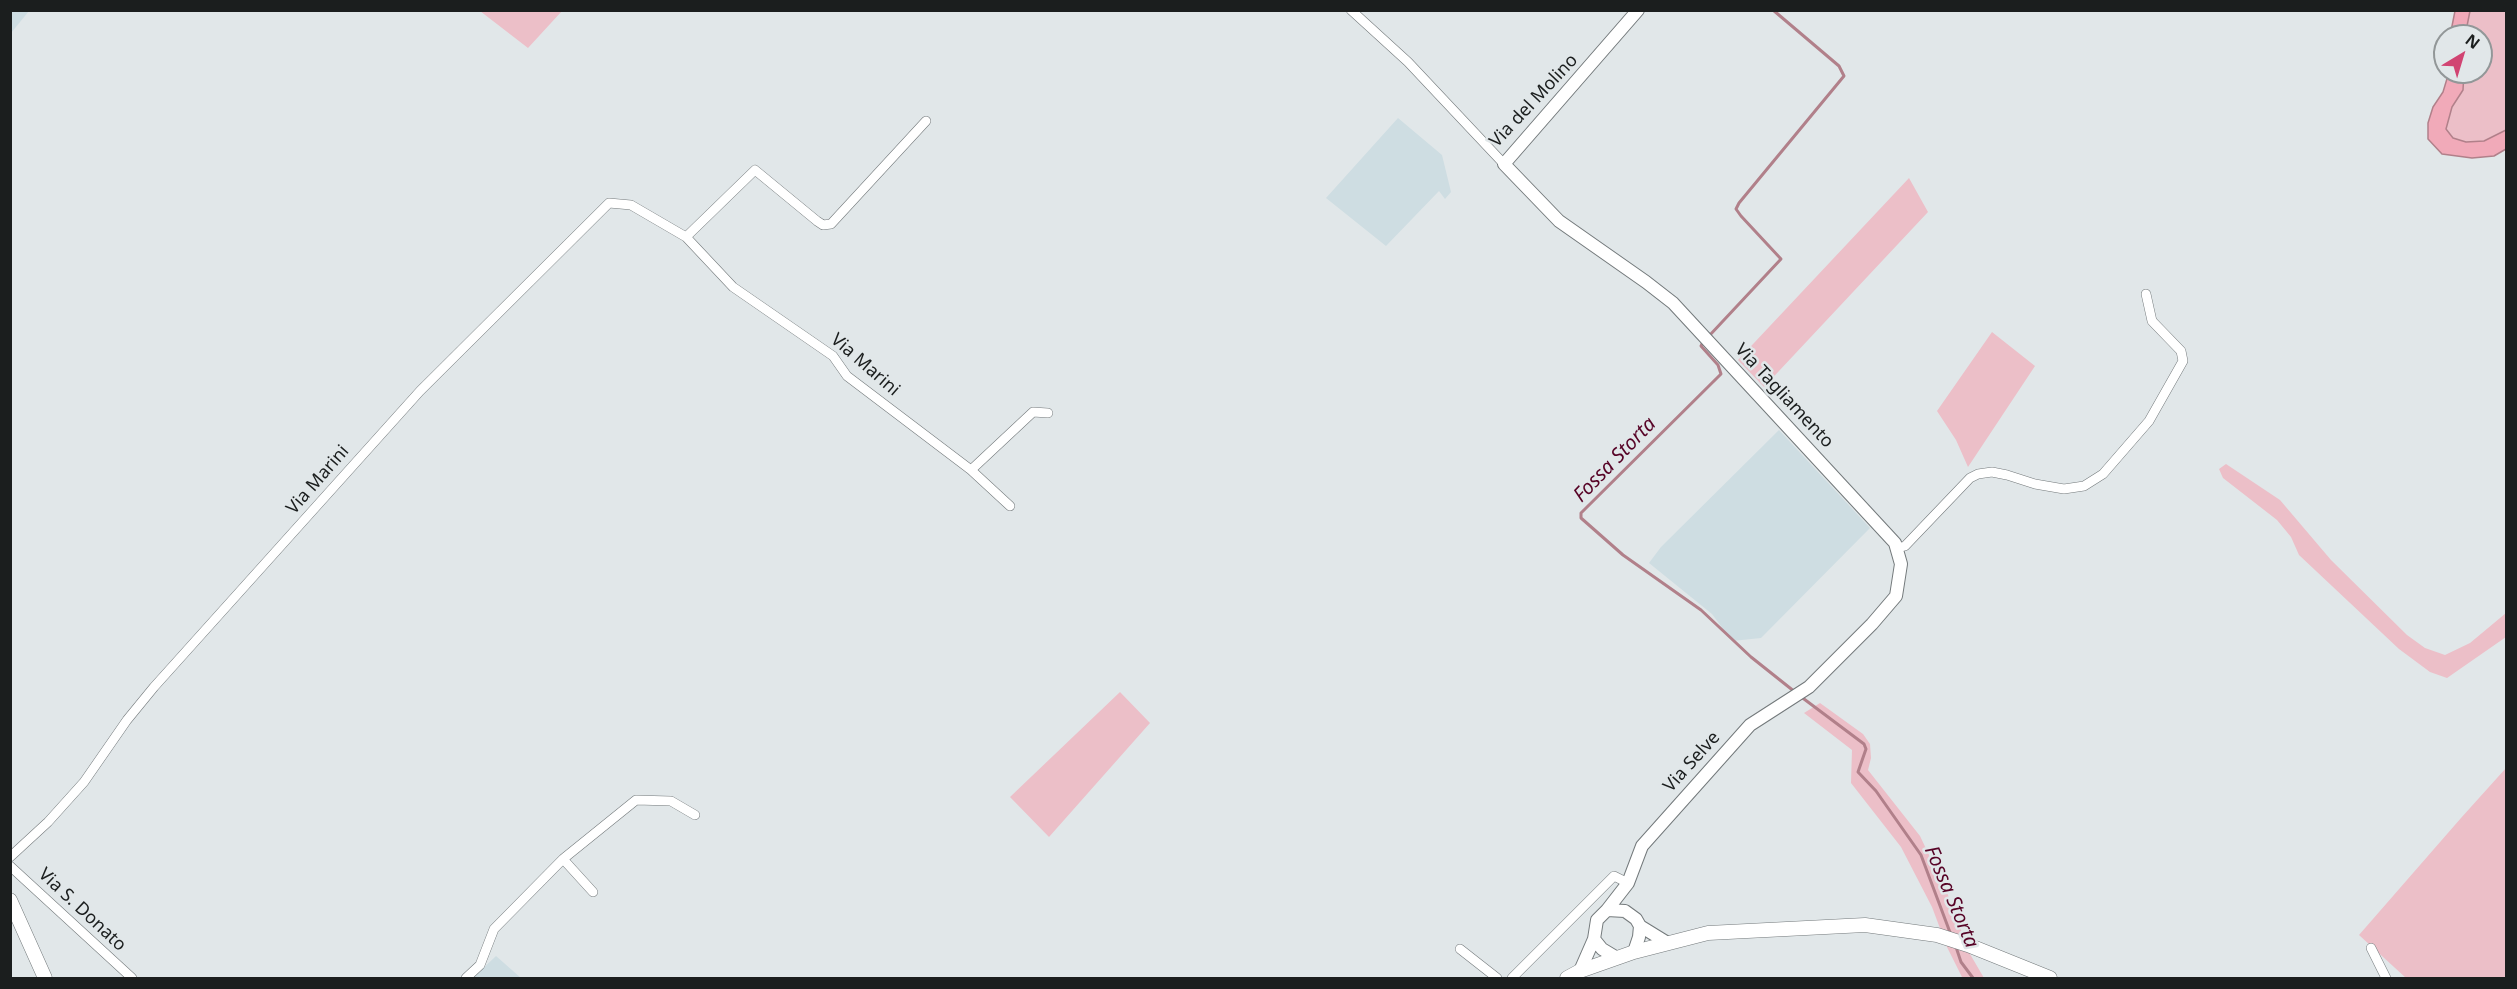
<!DOCTYPE html>
<html>
<head>
<meta charset="utf-8">
<style>
	body { margin:0 }
	#map { position:relative; width:2517px; height:989px; overflow:hidden; background:#e1e7e9; font-family:"Noto Sans",sans-serif }
	canvas { display:block }
	.frame { position:absolute; inset:0; border:12px solid #1b1e1e; pointer-events:none }
	.north { position:absolute; left:2433px; top:24px; width:60px; height:60px; box-sizing:border-box; background:#e1e7e9; border:2px solid #929798; border-radius:50%; rotate:38deg; font-size:16px; font-weight:700; line-height:24px; text-align:center; color:#1b1e1e }
	.north::after { content:''; display:block; margin:auto; width:21px; height:27px; background:#d14472; clip-path:polygon(50% 0,100% 100%,50% 72%,0 100%) }
</style>
</head>
<body>
<div id="map">
<canvas width="2517" height="989"></canvas>
<div class="frame"></div>
<div class="north">N</div>
</div>
<script>
const ctx = document.querySelector('canvas').getContext('2d');
ctx.lineJoin = 'round';
function fillPath(path, color) {
  ctx.fillStyle = color;
  ctx.fill(path, 'evenodd');
}
function toPath(rows) {
  const path = new Path2D();
  for (const r of rows) {
    path.moveTo(r[0], r[1]);
    for (let i = 2; i < r.length; i += 2) path.lineTo(r[i], r[i + 1]);
  }
  return path;
}
function strokePath(path, color, width, dash) {
  ctx.strokeStyle = color;
  ctx.lineWidth = width;
  ctx.lineCap = dash ? 'butt' : 'round';
  ctx.setLineDash(dash || []);
  ctx.stroke(path);
}
function drawText(font, color, halo, rows, align = 'center') {
  ctx.font = font + ' "Noto Sans",sans-serif';
  ctx.lineWidth = 5;
  ctx.setLineDash([]);
  ctx.textBaseline = 'middle';
  ctx.strokeStyle = halo;
  ctx.fillStyle = color;
  for (const [text, x, y, turn = 0] of rows) {
    ctx.save();
    ctx.translate(x, y);
    ctx.rotate((+turn || 0) * Math.PI / 180);
    ctx.textAlign = isNaN(turn) ? turn : align;
    if (halo) ctx.strokeText(text, 0, 0);
    ctx.fillText(text, 0, 0);
    ctx.restore();
  }
}
const built = toPath([
	[11,10,29,11,11,33,10,11],
	[1398,118,1442,155,1451,192,1445,199,1439,191,1386,246,1326,198],
	[1779,430,1870,528,1761,638,1732,641,1712,614,1649,563,1661,547],
	[496,956,521,978,473,978]
]);
const green = toPath([
	[480,11,562,11,528,48],
	[2470,11,2506,11,2506,130,2484,141,2466,142,2453,138,2445,129,2452,107,2463,90,2464,72,2481,72,2481,36,2465,36],
	[1909,178,1928,212,1764,387,1738,360],
	[1992,332,2035,366,1968,467,1956,440,1937,411],
	[2226,464,2280,500,2331,560,2407,635,2425,648,2445,655,2470,643,2506,613,2506,637,2447,678,2430,672,2399,649,2299,555,2291,537,2277,520,2223,478,2219,469],
	[1120,692,1150,723,1049,837,1010,797],
	[1820,703,1863,734,1870,744,1871,758,1868,770,1920,836,1948,895,1970,954,1984,978,1962,977,1947,947,1932,907,1901,847,1851,783,1852,750,1804,713],
	[2506,768,2506,978,2406,978,2359,935,2461,818]
]);
const water = toPath([
	[2455,11,2470,11,2465,36,2450,36,2455,11],
	[2449,72,2464,72,2463,90,2452,107,2446,129,2453,138,2466,142,2484,141,2506,130,2506,149,2494,156,2472,158,2442,154,2428,139,2428,123,2433,107,2443,92,2449,72]
]);
const stream = toPath([
	[1709,336,1781,259,1741,216,1736,209,1739,203,1844,76,1839,66,1773,10],
	[1704,340,1701,346,1718,365,1721,374,1581,513,1581,518,1623,555,1701,610,1751,657,1795,692],
	[1800,696,1864,744,1866,749,1858,772,1876,791,1921,855,1951,935],
	[1956,947,1961,962,1973,978]
]);
const minor = toPath([
	[1351,10,1408,62,1504,164],
	[686,237,755,170,817,221,823,225,831,224,926,121],
	[971,470,1033,412,1048,413],
	[1897,548,1905,546,1970,478,1978,474,1992,472,2007,475,2035,484,2064,489,2084,486,2103,474,2149,421,2183,361,2181,351,2152,321,2146,294],
	[10,857,48,822,84,782,127,720,154,687,420,391,609,203,631,205,686,237,733,287,833,356,847,376,971,470,1010,506],
	[563,859,593,892],
	[10,866,132,978],
	[2371,948,2386,978],
	[1460,949,1497,978],
	[466,978,480,965,494,929,563,859,636,800,671,801,695,815],
	[1512,978,1614,876,1628,883]
]);
const tertiary = toPath([
	[1607,910,1628,883,1642,846,1750,725,1809,687,1872,624,1896,596,1901,564,1895,543,1673,303,1646,282,1559,221,1504,164,1638,10],
	[1640,926,1666,942],
	[1594,939,1602,949,1617,958],
	[1580,971,1594,939,1597,920,1607,910,1625,911,1636,919,1640,926,1639,937,1634,952]
]);
const secondary = toPath([
	[10,900,45,978],
	[1567,978,1580,971,1634,952,1708,933,1865,925,1937,935,1968,945,2050,978]
]);
const streetNames = [
	["Via del Molino",1534,101,-47],
	["Via Marini",865,365,41],
	["Via Tagliamento",1784,396,47],
	["Via Marini",318,480,-49],
	["Via Selve",1692,762,-48],
	["Via S. Donato",82,910,43]
];
const waterNames = [
	["Fossa Storta",1615,460,-46],
	["Fossa Storta",1951,897,67]
];
fillPath(built, '#cedde2');
fillPath(green, '#ecbfc8');
fillPath(water, '#f1aab9');
strokePath(water, '#b1808a', 1.5);
strokePath(stream, '#b1808a', 3);
strokePath(minor, '#73797b', 10);
strokePath(tertiary, '#73797b', 14);
strokePath(secondary, '#73797b', 15);
strokePath(minor, '#fff', 9);
strokePath(tertiary, '#fff', 12);
strokePath(secondary, '#fff', 14);
drawText('18px', '#1b1e1e', '#e1e7e9', streetNames);
drawText('italic 20px', '#570326', '#e1e7e9', waterNames);
</script>
</body>
</html>
